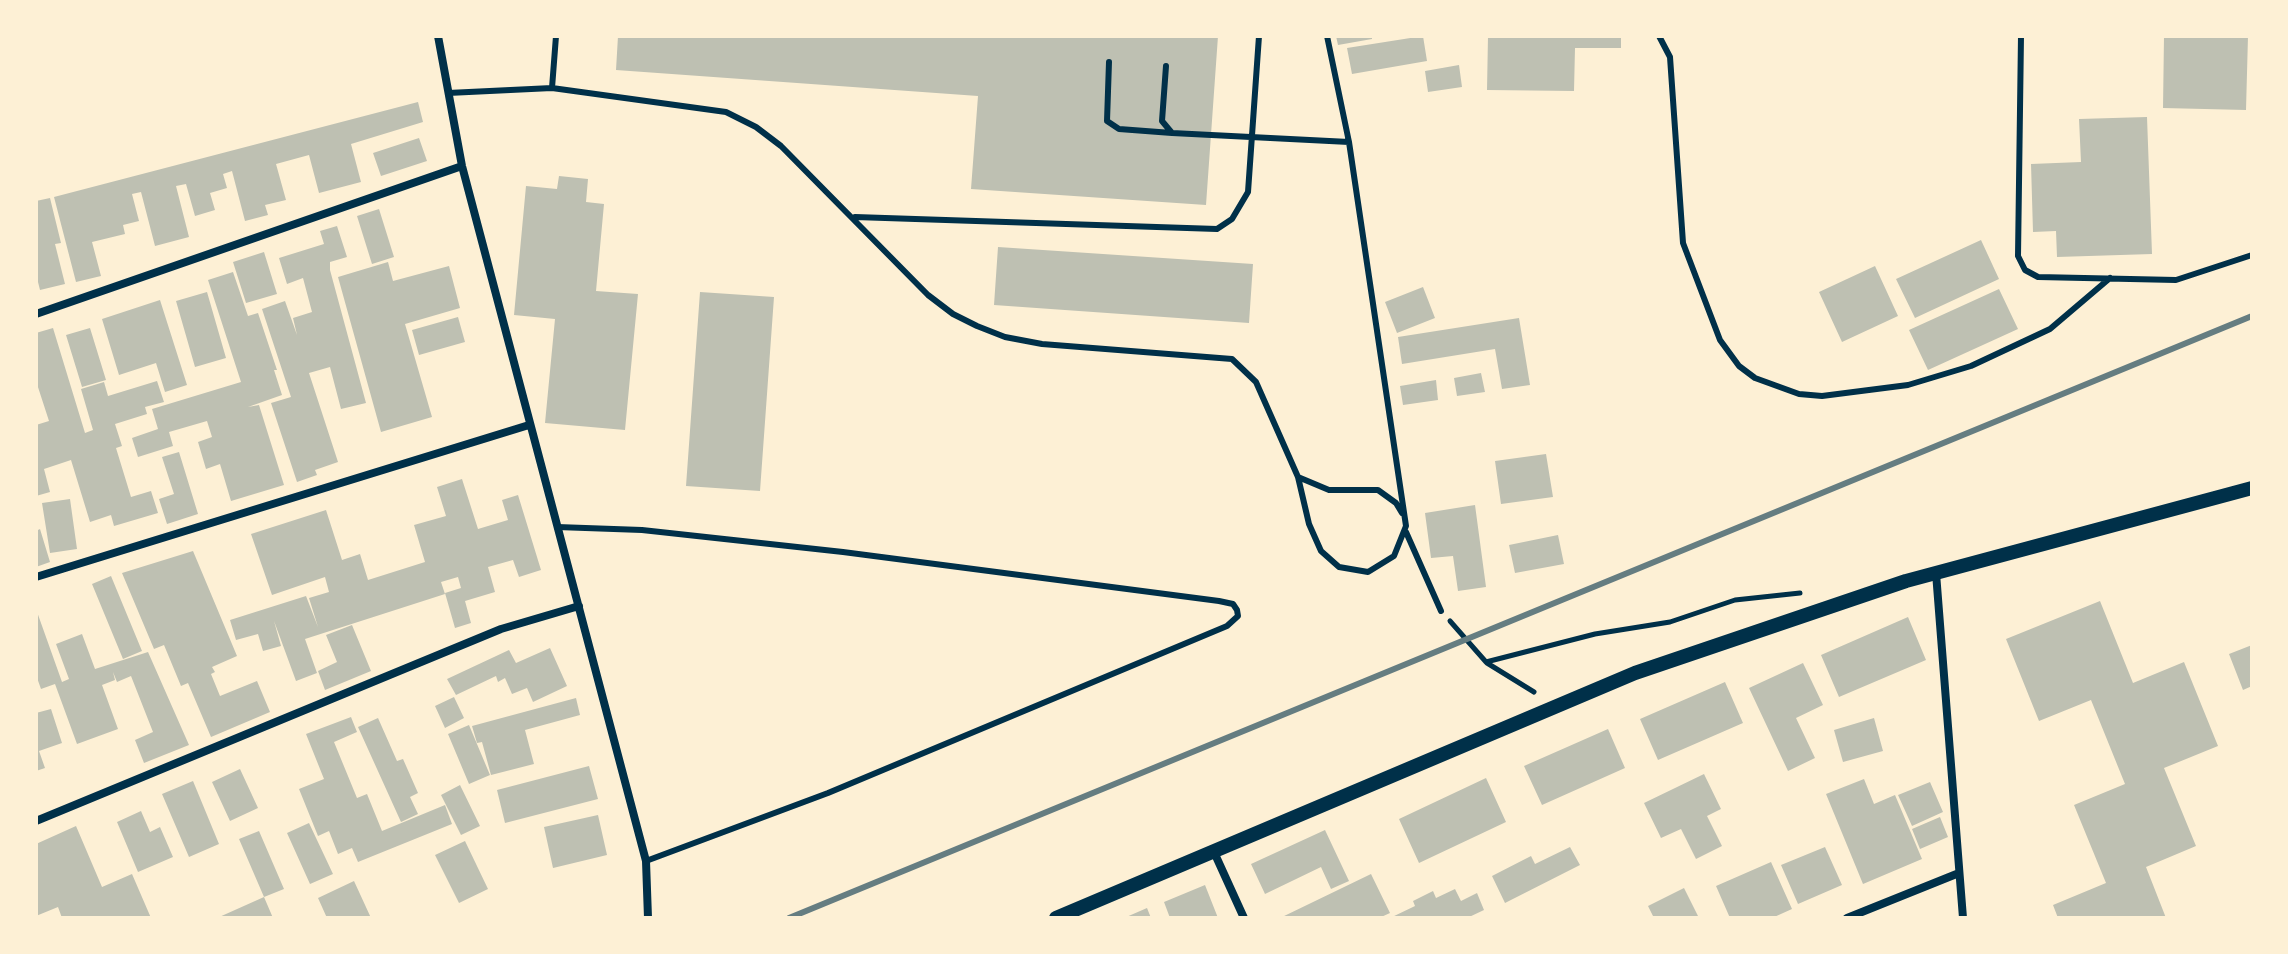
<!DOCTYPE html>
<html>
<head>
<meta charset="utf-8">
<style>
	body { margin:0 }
	#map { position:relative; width:2288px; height:954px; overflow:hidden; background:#fdf0d5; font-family:Helvetica,sans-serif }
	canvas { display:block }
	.frame { position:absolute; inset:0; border:38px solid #fdf0d5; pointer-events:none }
</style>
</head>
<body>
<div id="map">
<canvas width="2288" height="954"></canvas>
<div class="frame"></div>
</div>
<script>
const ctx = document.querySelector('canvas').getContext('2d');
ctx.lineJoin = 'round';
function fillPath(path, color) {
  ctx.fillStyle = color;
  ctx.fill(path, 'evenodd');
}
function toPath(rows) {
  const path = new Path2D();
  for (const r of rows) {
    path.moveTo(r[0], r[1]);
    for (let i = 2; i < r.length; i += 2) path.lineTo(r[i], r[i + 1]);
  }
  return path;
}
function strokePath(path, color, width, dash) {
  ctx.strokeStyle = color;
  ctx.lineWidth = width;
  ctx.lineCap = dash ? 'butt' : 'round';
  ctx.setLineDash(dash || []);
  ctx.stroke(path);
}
const building = toPath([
	[618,36,1218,36,1206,205,971,189,978,96,616,70],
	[1336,36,1372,36,1372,39,1338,45],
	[1423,36,1427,61,1352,74,1347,48],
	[1488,36,1621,36,1621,48,1575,48,1574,91,1487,90],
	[2164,36,2248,36,2246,110,2163,108],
	[1459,65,1462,87,1428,92,1425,71],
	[418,102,423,122,351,144,361,182,319,193,309,155,276,164,286,200,265,205,268,215,245,221,232,171,223,174,227,188,210,193,215,210,195,216,186,184,176,186,189,237,155,246,141,192,132,194,139,221,123,225,125,234,92,242,101,276,76,282,54,197],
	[2147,117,2152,254,2057,257,2056,231,2033,232,2031,164,2081,162,2079,119],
	[419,138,427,161,381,176,373,153],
	[559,176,588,179,586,202,604,204,596,291,638,294,625,430,545,423,555,319,514,315,526,186,557,189],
	[50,198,61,243,55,244,65,284,40,290,36,274,36,201],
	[379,209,394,257,372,264,357,216],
	[337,226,347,257,330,262,330,270,366,403,341,409,330,367,309,373,338,462,315,470,317,475,297,482,271,403,291,397,262,309,285,301,297,335,293,318,312,312,303,278,287,284,279,258,324,244,320,231],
	[1981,240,1999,279,1915,318,1896,279],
	[998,247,1253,264,1249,323,994,305],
	[264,252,277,294,246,303,233,262],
	[388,262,393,281,449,266,460,308,405,324,432,417,381,432,338,277],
	[1875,266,1898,316,1842,342,1819,292],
	[233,272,248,316,258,313,277,370,274,370,282,395,248,407,259,405,284,485,231,501,220,464,206,469,198,442,212,437,207,421,169,432,173,446,138,457,132,438,158,429,152,409,241,382,208,280],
	[1423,287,1435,318,1397,333,1385,302],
	[1999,289,2018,329,1928,370,1909,330],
	[207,292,226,358,195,367,176,301],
	[700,292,774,297,760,491,686,486],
	[160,300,187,385,165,392,156,363,119,375,102,319],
	[458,317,465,342,419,355,412,330],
	[1519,318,1530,385,1502,389,1495,349,1402,364,1398,337],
	[53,328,85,433,93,430,81,389,104,382,108,396,157,381,164,402,145,407,147,414,115,424,122,446,116,448,131,497,151,491,158,513,114,526,111,515,90,522,71,460,44,469,50,492,36,496,36,425,49,421,36,381,36,333],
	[90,328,106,380,82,387,66,335],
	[1481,373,1485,392,1457,396,1454,378],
	[1436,380,1438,400,1403,405,1400,386],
	[179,452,198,514,167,524,159,499,174,494,162,457],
	[1546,454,1553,497,1501,504,1495,461],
	[462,479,478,529,508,520,502,500,518,495,541,570,519,577,513,560,488,567,495,592,465,601,471,623,455,628,445,593,461,588,458,577,441,582,445,594,305,639,317,673,296,681,274,621,281,646,263,651,258,634,236,640,230,620,306,596,318,627,309,598,329,592,325,577,272,595,251,534,326,510,342,560,360,554,368,580,425,562,414,525,446,516,437,487],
	[70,499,77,549,50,553,42,503],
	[1475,505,1486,587,1458,591,1453,556,1431,558,1425,513],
	[40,529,50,562,36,567,36,531],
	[1558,535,1564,564,1515,573,1509,545],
	[193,551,237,656,212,667,215,672,211,674,220,696,257,681,270,712,211,737,188,683,181,686,164,645,154,649,122,573],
	[111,576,142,651,123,659,92,584],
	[2100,601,2133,683,2184,662,2218,746,2164,768,2196,846,2146,867,2166,918,2058,918,2053,905,2106,883,2074,805,2125,784,2091,700,2039,721,2006,639],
	[36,609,62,682,69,679,56,644,82,634,95,669,148,652,189,745,144,763,135,740,153,732,131,676,117,682,113,672,115,680,102,685,118,729,77,744,55,684,41,689,36,675],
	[1908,617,1926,660,1839,697,1821,655],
	[352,625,371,671,325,690,318,671,337,662,326,635],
	[2252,645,2252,686,2243,690,2229,654],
	[550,648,567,686,533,702,527,688,512,694,505,678,498,682,496,676,456,695,447,679,509,650,516,663],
	[1803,663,1823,705,1796,718,1815,758,1788,771,1749,688],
	[1725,682,1743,723,1658,760,1640,719],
	[454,697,464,718,445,728,435,706],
	[576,698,580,715,525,730,534,764,491,775,482,742,477,743,472,726],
	[51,709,62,743,39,751,45,768,36,771,36,713],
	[351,717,357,732,334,742,357,798,367,794,382,831,445,805,452,824,358,862,352,848,338,854,329,831,318,836,299,789,324,779,306,734],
	[378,718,397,761,403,759,418,793,410,797,418,814,401,822,358,727],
	[1874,718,1883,751,1843,762,1834,730],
	[469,725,490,775,469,784,448,734],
	[1608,729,1625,768,1542,805,1524,766],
	[589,766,598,799,505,823,497,790],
	[240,769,258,808,230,821,212,782],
	[1704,774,1721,809,1707,816,1722,846,1696,859,1681,829,1661,838,1644,803],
	[1486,778,1506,822,1419,863,1399,819],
	[1864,779,1874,804,1895,795,1922,859,1863,884,1826,794],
	[193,781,219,844,189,857,162,794],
	[1930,782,1943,812,1912,826,1898,795],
	[460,785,480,826,461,835,441,795],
	[141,811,150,832,160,827,173,857,138,872,117,822],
	[598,815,607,855,553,868,544,827],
	[1940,817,1948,837,1920,849,1912,829],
	[309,823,333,874,310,884,287,833],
	[76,826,102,887,132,874,151,918,62,918,58,907,36,916,36,844],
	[1325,830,1349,881,1331,889,1321,867,1265,894,1251,864],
	[259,831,284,889,264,897,239,839],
	[465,841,488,889,459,903,435,855],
	[1570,847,1580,865,1505,903,1492,876,1531,856,1535,864],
	[1825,847,1842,885,1798,904,1781,865],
	[1771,862,1792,909,1772,918,1730,918,1716,886],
	[1371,874,1390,913,1379,918,1280,918],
	[354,881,371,918,327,918,318,898],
	[1205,885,1218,918,1170,918,1164,902],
	[1684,888,1699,918,1654,918,1648,906],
	[1455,889,1461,901,1477,893,1484,910,1467,918,1390,918,1415,906,1413,901,1433,891,1436,898],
	[264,897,273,918,217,918],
	[1147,908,1151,918,1124,918]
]);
const path = toPath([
	[1450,621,1486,662,1595,634,1670,622,1735,600,1800,593],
	[1487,663,1534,692]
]);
const service = toPath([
	[1659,36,1670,57,1683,243,1720,340,1739,366,1755,378,1799,394,1822,396,1908,385,1971,366,2050,329,2110,278],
	[2021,36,2018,256,2025,270,2038,277,2176,280,2252,255],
	[1109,62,1107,121,1119,129,1172,133,1162,121,1166,66],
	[552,88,556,36],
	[448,93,552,88,726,112,756,127,781,146,928,295,953,314,977,326,1005,337,1042,344,1232,359,1256,382,1298,477,1309,524,1321,551,1339,567,1368,572,1394,556,1406,526,1349,142,1327,36],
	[1172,133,1349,142],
	[855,217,1217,229,1232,219,1248,192,1259,36],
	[1298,477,1329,490,1378,490,1396,503,1402,513],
	[557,527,642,530,843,552,1219,601,1233,604,1237,610,1238,616,1227,626,828,793,646,861],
	[1406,532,1441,611]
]);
const minor = toPath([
	[438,36,462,166,646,861,648,918],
	[36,314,462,166],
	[1936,573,1963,918],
	[36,577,529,425],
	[36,821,501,629,579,606],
	[1214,852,1244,918],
	[1847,918,1959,873]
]);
const tertiary = toPath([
	[1056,918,1635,673,1906,581,2252,488]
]);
const rail = toPath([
	[789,918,2252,316]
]);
fillPath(building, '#bec0b2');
strokePath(path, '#003049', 5);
strokePath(service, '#003049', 6);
strokePath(minor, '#003049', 8);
strokePath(tertiary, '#003049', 14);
strokePath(rail, '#657d81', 6);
</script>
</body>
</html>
